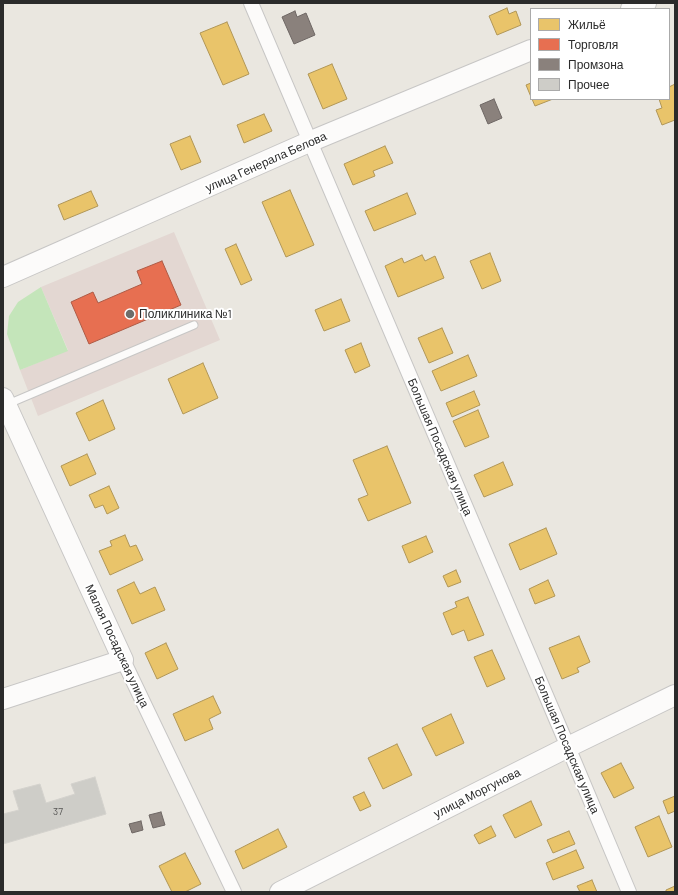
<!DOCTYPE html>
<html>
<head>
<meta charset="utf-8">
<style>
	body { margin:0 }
	#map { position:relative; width:678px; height:895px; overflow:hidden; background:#eae7e0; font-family:Barlow,sans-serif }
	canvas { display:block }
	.frame { position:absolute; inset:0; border:4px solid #2b2b2b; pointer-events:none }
	.legend { position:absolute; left:530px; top:8px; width:140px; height:92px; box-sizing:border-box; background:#fff; border:1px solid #aaa; margin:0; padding:5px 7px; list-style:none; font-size:12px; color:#2b2b2b }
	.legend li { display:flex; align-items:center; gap:8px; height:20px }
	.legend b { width:20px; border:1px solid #aaa }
</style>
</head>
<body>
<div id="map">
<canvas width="678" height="895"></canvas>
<div class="frame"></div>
<ul class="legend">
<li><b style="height:11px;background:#e9c46a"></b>Жильё</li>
<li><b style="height:11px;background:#e76f51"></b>Торговля</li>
<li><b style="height:11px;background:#8a817c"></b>Промзона</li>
<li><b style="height:11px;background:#cecdc8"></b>Прочее</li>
</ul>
</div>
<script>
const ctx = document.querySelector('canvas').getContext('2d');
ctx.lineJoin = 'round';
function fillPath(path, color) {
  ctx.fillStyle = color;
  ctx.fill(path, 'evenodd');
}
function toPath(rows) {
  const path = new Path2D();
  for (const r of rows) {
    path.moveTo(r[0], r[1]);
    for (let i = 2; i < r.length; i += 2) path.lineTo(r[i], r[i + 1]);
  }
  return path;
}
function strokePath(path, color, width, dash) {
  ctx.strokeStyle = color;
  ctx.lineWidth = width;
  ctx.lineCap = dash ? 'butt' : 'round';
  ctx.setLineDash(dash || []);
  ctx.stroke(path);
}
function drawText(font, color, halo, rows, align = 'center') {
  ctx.font = font + ' Barlow,sans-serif';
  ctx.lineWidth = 4;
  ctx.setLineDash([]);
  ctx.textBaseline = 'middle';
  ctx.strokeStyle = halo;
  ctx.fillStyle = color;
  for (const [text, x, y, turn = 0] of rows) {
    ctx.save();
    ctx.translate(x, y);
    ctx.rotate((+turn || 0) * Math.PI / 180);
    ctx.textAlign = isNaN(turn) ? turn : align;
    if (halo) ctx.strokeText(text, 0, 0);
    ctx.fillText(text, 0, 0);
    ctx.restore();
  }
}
const medical = toPath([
	[174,232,220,340,38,416,20,370,68,350,41,287]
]);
const green = toPath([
	[41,287,68,351,20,370,7,334,9,316,18,302]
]);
const homes = toPath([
	[507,8,509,14,516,11,521,25,497,35,489,16,507,8],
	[227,22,249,74,223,85,200,33,227,22],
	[332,64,347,99,323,109,308,74,332,64],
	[531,83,531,97,526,85,531,83],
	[675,84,675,120,662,125,656,110,662,108,659,99,669,99,669,87,675,84],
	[532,99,553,99,535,106,532,99],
	[264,114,272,131,244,143,237,125,264,114],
	[190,136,201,162,181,170,170,144,190,136],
	[385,146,393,163,373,171,375,176,353,185,344,164,385,146],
	[290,190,314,245,286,257,262,202,290,190],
	[91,191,98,206,64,220,58,205,91,191],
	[407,193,416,214,374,231,365,211,407,193],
	[236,244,252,280,241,285,225,249,236,244],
	[490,253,501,281,482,289,470,261,490,253],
	[422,255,425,261,435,256,444,278,398,297,385,266,402,258,404,263,422,255],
	[341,299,350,321,324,331,315,310,341,299],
	[442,328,453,353,429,363,418,338,442,328],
	[361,343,370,366,355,373,345,350,361,343],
	[468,355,477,376,441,391,432,371,468,355],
	[203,363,218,398,183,414,168,379,203,363],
	[474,391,480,405,452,417,446,403,474,391],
	[103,400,115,429,89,441,76,413,103,400],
	[478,410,489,437,465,447,453,421,478,410],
	[387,446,411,503,368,521,358,499,368,495,353,460,387,446],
	[87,454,96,474,70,486,61,466,87,454],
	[503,462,513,485,484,497,474,475,503,462],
	[109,486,119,508,107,514,103,505,95,508,89,495,109,486],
	[546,528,557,554,520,570,509,544,546,528],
	[125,535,130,547,136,545,143,560,110,575,99,551,112,546,110,541,125,535],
	[426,536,433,552,409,563,402,546,426,536],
	[456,570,461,582,448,587,443,576,456,570],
	[548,580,555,596,535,604,529,589,548,580],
	[134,582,140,594,155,587,165,610,132,624,117,590,134,582],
	[468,597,484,635,468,641,464,630,452,635,443,613,457,607,455,602,468,597],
	[579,636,590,662,577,668,579,672,562,679,549,648,579,636],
	[166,643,178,669,157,679,145,653,166,643],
	[492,650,505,679,487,687,474,657,492,650],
	[213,696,221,713,209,719,213,729,185,741,173,714,213,696],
	[451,714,464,743,436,756,422,728,451,714],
	[397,744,412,775,383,789,368,758,397,744],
	[621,763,634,788,614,798,601,773,621,763],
	[364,792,371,806,360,811,353,797,364,792],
	[675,796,675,811,668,814,663,801,675,796],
	[531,801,542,825,515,838,503,815,531,801],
	[659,816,672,847,648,857,635,827,659,816],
	[491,826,496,836,479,844,474,835,491,826],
	[278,829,287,847,243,869,235,851,278,829],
	[569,831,575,844,553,853,547,840,569,831],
	[576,850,584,868,553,880,546,863,576,850],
	[185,853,201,884,185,892,172,892,159,866,185,853],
	[592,880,597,892,580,892,577,886,592,880],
	[675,886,675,892,666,892,666,890,675,886]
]);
const shops = toPath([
	[162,261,181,305,89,344,71,302,93,292,98,303,142,284,137,271,162,261]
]);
const industry = toPath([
	[295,11,297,17,306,13,315,35,294,44,282,17,295,11],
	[494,99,502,118,488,124,480,105,494,99],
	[161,812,165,825,153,828,149,815,161,812],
	[141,821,143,830,132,833,129,824,141,821]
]);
const building = toPath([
	[95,777,106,814,3,844,3,814,19,810,13,791,40,784,46,803,75,794,71,784,95,777]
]);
const service = toPath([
	[8,404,194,325]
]);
const minor = toPath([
	[251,3,568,747,629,892],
	[123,660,234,892]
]);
const secondary = toPath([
	[631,9,646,3],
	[3,277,309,142,531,50],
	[3,398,123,660,3,699],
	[280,892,568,747,675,695]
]);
const markers = [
	[130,314,5,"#6e6d6a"]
];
const numberNames = [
	["37",58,812]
];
const streetNames = [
	["улица Генерала Белова",266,162,-24],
	["Большая Посадская улица",440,447,67],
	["Малая Посадская улица",117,646,65],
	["Большая Посадская улица",567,745,67],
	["улица Моргунова",477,793,-27]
];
const poiNames = [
	["Поликлиника №1",139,314]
];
fillPath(medical, '#e3d7d2');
fillPath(green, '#c4e5ba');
fillPath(homes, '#e9c46a');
strokePath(homes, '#b09657', 1);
fillPath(shops, '#e76f51');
strokePath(shops, '#af5b46', 1);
fillPath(industry, '#8a817c');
strokePath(industry, '#6e6764', 1);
fillPath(building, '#cecdc8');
strokePath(building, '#d4d2cd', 1);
strokePath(service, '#c7c6c5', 9);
strokePath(minor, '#c7c6c5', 16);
strokePath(secondary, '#c7c6c5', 22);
strokePath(service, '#fcfbfa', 7);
strokePath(minor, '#fcfbfa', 14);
strokePath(secondary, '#fcfbfa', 20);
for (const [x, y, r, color] of markers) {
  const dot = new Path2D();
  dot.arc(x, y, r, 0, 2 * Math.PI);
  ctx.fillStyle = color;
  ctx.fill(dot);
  strokePath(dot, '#fff', 1.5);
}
drawText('10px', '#565554', null, numberNames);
drawText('12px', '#2b2b2b', '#fff', streetNames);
drawText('12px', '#2b2b2b', '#fff', poiNames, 'left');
</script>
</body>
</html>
